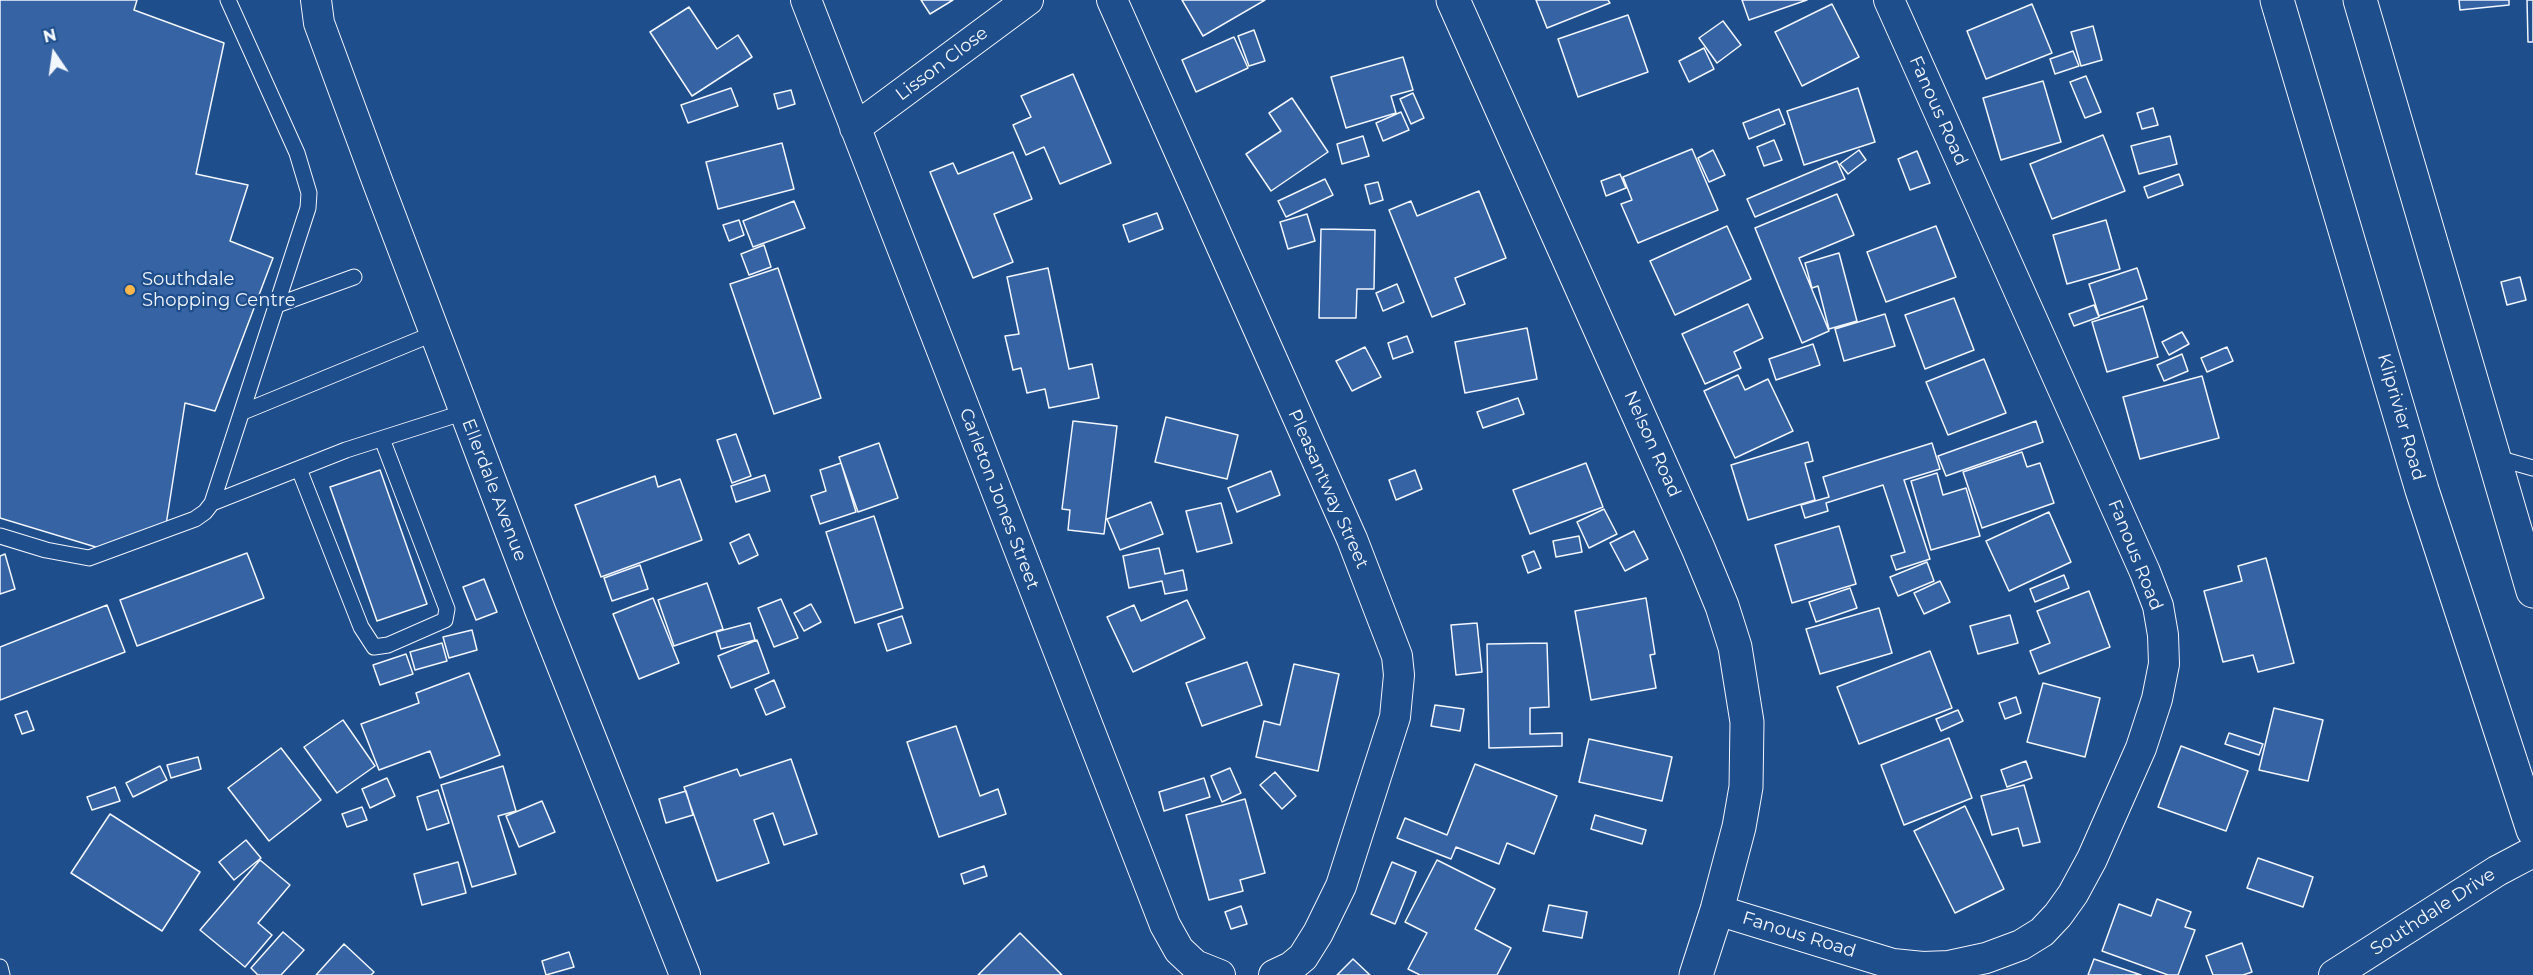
<!DOCTYPE html>
<html>
<head>
<meta charset="utf-8">
<style>
	body { margin:0 }
	#map { position:relative; width:2533px; height:975px; overflow:hidden; background:#1f4e8c; font-family:Montserrat,sans-serif }
	canvas { display:block }
	.north { position:absolute; left:24px; top:24px; width:60px; height:60px; -webkit-text-stroke:4px #1f4e8c; paint-order:stroke; rotate:347deg; font-size:16px; font-weight:700; line-height:24px; text-align:center; color:#f2f6ff }
	.north::after { content:''; display:block; margin:auto; width:21px; height:27px; background:#f2f6ff; clip-path:polygon(50% 0,100% 100%,50% 72%,0 100%) }
</style>
</head>
<body>
<div id="map">
<canvas width="2533" height="975"></canvas>
<div class="north">N</div>
</div>
<script>
const ctx = document.querySelector('canvas').getContext('2d');
ctx.lineJoin = 'round';
function fillPath(path, color) {
  ctx.fillStyle = color;
  ctx.fill(path, 'evenodd');
}
function toPath(rows) {
  const path = new Path2D();
  for (const r of rows) {
    path.moveTo(r[0], r[1]);
    for (let i = 2; i < r.length; i += 2) path.lineTo(r[i], r[i + 1]);
  }
  return path;
}
function strokePath(path, color, width, dash) {
  ctx.strokeStyle = color;
  ctx.lineWidth = width;
  ctx.lineCap = dash ? 'butt' : 'round';
  ctx.setLineDash(dash || []);
  ctx.stroke(path);
}
function drawText(font, color, halo, rows, align = 'center') {
  ctx.font = font + ' Montserrat,sans-serif';
  ctx.lineWidth = 4.5;
  ctx.setLineDash([]);
  ctx.textBaseline = 'middle';
  ctx.strokeStyle = halo;
  ctx.fillStyle = color;
  for (const [text, x, y, turn = 0] of rows) {
    ctx.save();
    ctx.translate(x, y);
    ctx.rotate((+turn || 0) * Math.PI / 180);
    ctx.textAlign = isNaN(turn) ? turn : align;
    if (halo) ctx.strokeText(text, 0, 0);
    ctx.fillText(text, 0, 0);
    ctx.restore();
  }
}
const building = toPath([
	[0,0,137,0,134,10,224,43,196,174,248,185,230,241,273,258,215,411,185,403,166,525,99,548,0,518,0,0],
	[921,0,953,0,930,14,921,0],
	[1182,0,1265,0,1203,36,1182,0],
	[1536,0,1608,0,1610,3,1547,28,1536,0],
	[1742,0,1807,0,1749,20,1742,0],
	[2459,0,2509,0,2509,5,2460,10,2459,0],
	[2527,0,2533,0,2533,42,2528,42,2527,0],
	[2527,0,2533,0,2533,42,2528,42,2527,0],
	[2527,0,2533,0,2533,42,2528,42,2527,0],
	[2527,0,2533,0,2533,42,2528,42,2527,0],
	[1832,4,1859,57,1802,86,1775,32,1832,4],
	[2032,4,2052,53,1986,79,1967,31,2032,4],
	[689,7,717,49,738,35,752,57,692,96,650,32,689,7],
	[1628,15,1648,72,1578,97,1558,39,1628,15],
	[1723,21,1741,45,1717,63,1699,38,1723,21],
	[2093,26,2102,60,2081,66,2071,32,2093,26],
	[1254,30,1265,61,1249,66,1238,36,1254,30],
	[1234,37,1248,68,1196,92,1182,60,1234,37],
	[1704,48,1714,69,1689,82,1679,61,1704,48],
	[2073,51,2079,66,2055,74,2050,59,2073,51],
	[1403,57,1413,90,1391,96,1396,113,1346,128,1331,77,1403,57],
	[1073,74,1111,163,1060,184,1044,147,1026,155,1013,125,1031,117,1021,96,1073,74],
	[2086,76,2101,112,2085,118,2070,82,2086,76],
	[2043,81,2061,142,2001,160,1983,98,2043,81],
	[731,88,738,106,688,123,681,105,731,88],
	[1858,88,1875,142,1804,165,1787,111,1858,88],
	[791,90,795,104,778,109,774,94,791,90],
	[1413,93,1424,118,1411,124,1400,99,1413,93],
	[1292,98,1328,152,1271,191,1246,154,1281,131,1269,113,1292,98],
	[2153,108,2158,125,2142,129,2137,113,2153,108],
	[1779,109,1785,124,1749,139,1743,123,1779,109],
	[1401,112,1409,130,1383,141,1376,123,1401,112],
	[2103,135,2125,191,2052,219,2030,164,2103,135],
	[1363,136,1369,156,1342,164,1337,144,1363,136],
	[2170,136,2177,164,2139,174,2131,146,2170,136],
	[1774,140,1782,160,1764,166,1757,147,1774,140],
	[782,143,794,189,718,209,706,162,782,143],
	[1692,149,1718,210,1638,243,1621,204,1632,200,1623,177,1692,149],
	[1713,150,1725,175,1709,182,1698,158,1713,150],
	[1859,150,1866,160,1848,174,1840,164,1859,150],
	[1917,151,1930,183,1910,190,1898,159,1917,151],
	[1013,152,1032,199,994,214,1013,262,973,278,930,172,953,163,958,174,1013,152],
	[1837,161,1845,179,1755,217,1747,199,1837,161],
	[1620,174,1626,188,1606,196,1601,181,1620,174],
	[2179,174,2183,185,2148,198,2144,187,2179,174],
	[1325,179,1333,195,1286,217,1278,201,1325,179],
	[1378,182,1383,200,1370,204,1365,185,1378,182],
	[1479,191,1506,258,1455,278,1465,304,1432,317,1389,210,1411,201,1417,216,1479,191],
	[1837,194,1854,235,1799,258,1829,331,1802,343,1755,228,1837,194],
	[794,201,805,228,753,247,743,221,794,201],
	[1157,213,1163,229,1129,242,1123,225,1157,213],
	[1307,214,1315,241,1288,249,1280,222,1307,214],
	[739,220,744,235,729,241,723,225,739,220],
	[2106,220,2120,269,2067,284,2053,235,2106,220],
	[1727,226,1751,279,1675,315,1650,261,1727,226],
	[1936,226,1956,277,1886,302,1867,252,1936,226],
	[1321,229,1375,230,1374,289,1357,289,1356,318,1319,318,1321,229],
	[764,245,771,267,749,275,741,254,764,245],
	[1839,253,1857,321,1829,329,1818,286,1812,288,1805,263,1839,253],
	[778,268,821,398,774,414,730,284,778,268],
	[1048,268,1069,369,1092,364,1099,398,1049,408,1045,389,1027,393,1021,368,1013,370,1005,336,1019,334,1007,277,1048,268],
	[2137,268,2147,299,2099,316,2089,284,2137,268],
	[2520,277,2526,300,2507,305,2501,282,2520,277],
	[1397,284,1404,302,1383,311,1376,293,1397,284],
	[1954,298,1974,350,1925,369,1905,315,1954,298],
	[1748,304,1763,338,1734,352,1741,368,1705,384,1682,334,1748,304],
	[2094,305,2099,317,2074,326,2069,314,2094,305],
	[2143,306,2158,357,2107,372,2092,322,2143,306],
	[1885,314,1895,346,1844,361,1835,329,1885,314],
	[1527,328,1537,379,1465,393,1455,342,1527,328],
	[2182,332,2189,344,2169,355,2162,342,2182,332],
	[1407,336,1413,352,1393,359,1388,343,1407,336],
	[1813,344,1820,365,1776,380,1769,359,1813,344],
	[1365,347,1381,377,1352,391,1336,361,1365,347],
	[2227,347,2233,361,2207,372,2201,358,2227,347],
	[2182,354,2188,371,2164,381,2157,365,2182,354],
	[1984,359,2006,413,1948,435,1926,382,1984,359],
	[1738,375,1745,390,1768,379,1793,431,1735,458,1704,391,1738,375],
	[2202,376,2219,438,2140,459,2123,397,2202,376],
	[1518,398,1524,414,1483,428,1477,412,1518,398],
	[1166,417,1238,435,1227,479,1155,462,1166,417],
	[1073,421,1117,426,1104,534,1068,530,1070,510,1062,509,1073,421],
	[2036,421,2043,442,1946,476,1938,456,2036,421],
	[736,434,751,476,732,483,717,440,736,434],
	[1808,442,1813,461,1805,463,1815,500,1748,520,1731,465,1808,442],
	[879,443,898,498,858,512,839,457,879,443],
	[1932,443,1940,469,1904,480,1930,559,1896,570,1891,556,1905,552,1883,485,1826,503,1828,511,1805,518,1801,505,1829,497,1823,477,1932,443],
	[2022,452,2027,467,2040,463,2054,503,1982,528,1963,472,2022,452],
	[841,463,856,512,820,524,811,496,826,491,820,470,841,463],
	[1586,463,1603,507,1530,534,1513,490,1586,463],
	[380,470,427,604,377,621,330,487,380,470],
	[1415,470,1422,489,1396,500,1389,480,1415,470],
	[1271,471,1280,495,1237,512,1228,488,1271,471],
	[1937,473,1943,495,1966,488,1980,536,1931,550,1911,481,1937,473],
	[765,475,770,491,736,502,731,486,765,475],
	[655,476,658,487,680,479,702,540,601,577,575,505,655,476],
	[1151,502,1163,534,1120,550,1107,519,1151,502],
	[1221,503,1232,543,1197,552,1186,511,1221,503],
	[1604,509,1617,534,1589,548,1577,522,1604,509],
	[2049,512,2071,562,2009,591,1986,541,2049,512],
	[874,516,903,608,855,623,826,532,874,516],
	[1839,526,1856,584,1792,603,1775,545,1839,526],
	[1634,531,1648,559,1625,571,1610,543,1634,531],
	[749,534,758,555,739,564,730,543,749,534],
	[1579,536,1582,552,1556,557,1553,541,1579,536],
	[1159,548,1165,574,1183,570,1187,590,1165,594,1162,581,1129,588,1123,556,1159,548],
	[1534,551,1541,568,1528,573,1522,556,1534,551],
	[247,553,264,598,137,646,120,600,247,553],
	[5,554,15,589,0,594,0,556,5,554],
	[2266,558,2294,663,2258,672,2253,655,2223,662,2204,591,2242,581,2238,566,2266,558],
	[1927,562,1934,581,1898,596,1890,577,1927,562],
	[640,565,648,589,612,601,604,578,640,565],
	[2064,575,2069,588,2035,602,2030,589,2064,575],
	[484,579,497,612,476,620,463,587,484,579],
	[1940,581,1950,602,1924,614,1914,593,1940,581],
	[707,583,723,629,674,646,658,600,707,583],
	[1850,588,1857,608,1816,622,1809,602,1850,588],
	[2089,591,2110,647,2039,674,2030,651,2050,643,2037,611,2089,591],
	[653,598,679,663,639,679,613,614,653,598],
	[1646,598,1655,654,1650,655,1656,688,1591,700,1575,611,1646,598],
	[781,599,798,638,774,647,758,608,781,599],
	[1187,600,1205,638,1133,672,1107,617,1134,605,1141,621,1187,600],
	[811,604,821,622,804,631,794,613,811,604],
	[107,605,125,652,0,700,0,647,107,605],
	[1879,608,1892,653,1820,674,1806,629,1879,608],
	[2010,615,2018,643,1978,654,1970,626,2010,615],
	[902,616,911,643,887,651,878,624,902,616],
	[750,623,755,640,721,649,716,632,750,623],
	[1477,623,1482,672,1456,675,1451,625,1477,623],
	[472,630,477,650,449,658,443,637,472,630],
	[757,640,769,673,731,688,718,656,757,640],
	[442,643,447,661,415,670,410,652,442,643],
	[1547,643,1549,707,1530,708,1530,734,1562,733,1562,746,1489,748,1487,644,1547,643],
	[1930,651,1952,708,1859,744,1837,687,1930,651],
	[406,654,413,674,380,685,373,665,406,654],
	[1247,662,1262,705,1202,726,1186,683,1247,662],
	[1294,664,1339,674,1318,771,1256,757,1264,721,1280,725,1294,664],
	[469,673,500,755,440,778,430,751,379,770,361,724,419,703,416,693,469,673],
	[774,680,785,707,766,715,755,689,774,680],
	[2043,683,2100,698,2085,757,2027,742,2043,683],
	[2016,697,2021,713,2005,719,1999,703,2016,697],
	[1435,705,1464,709,1460,731,1431,726,1435,705],
	[2274,708,2323,720,2308,781,2259,770,2274,708],
	[1958,710,1963,721,1941,731,1936,719,1958,710],
	[27,711,34,730,22,734,15,715,27,711],
	[343,720,375,766,337,793,304,747,343,720],
	[956,726,980,796,998,789,1006,814,939,837,907,742,956,726],
	[2229,733,2263,744,2259,755,2225,744,2229,733],
	[1949,738,1972,798,1904,825,1881,765,1949,738],
	[1589,739,1672,757,1662,801,1579,782,1589,739],
	[2181,746,2248,771,2226,831,2158,807,2181,746],
	[281,748,321,800,269,841,228,788,281,748],
	[198,757,201,769,171,778,167,765,198,757],
	[791,759,817,834,784,845,773,813,754,820,769,863,717,881,684,787,737,769,740,776,791,759],
	[2026,761,2032,778,2007,787,2001,770,2026,761],
	[1475,764,1557,796,1534,854,1507,843,1499,864,1456,847,1451,859,1397,838,1405,818,1447,835,1475,764],
	[160,766,167,780,133,797,126,783,160,766],
	[503,766,516,811,498,816,516,874,472,887,441,785,503,766],
	[1230,768,1241,793,1222,802,1211,776,1230,768],
	[1275,772,1296,796,1282,809,1260,785,1275,772],
	[387,778,395,796,370,808,362,789,387,778],
	[1204,778,1210,797,1164,811,1159,792,1204,778],
	[2024,785,2040,842,2023,846,2018,828,1992,835,1981,796,2024,785],
	[115,787,120,801,92,810,87,797,115,787],
	[438,790,449,823,427,830,417,797,438,790],
	[686,791,693,815,666,823,659,799,686,791],
	[1245,799,1265,873,1240,880,1243,891,1209,900,1186,815,1245,799],
	[542,801,555,832,519,847,506,816,542,801],
	[1965,806,2004,889,1955,913,1914,831,1965,806],
	[362,807,367,820,347,827,342,814,362,807],
	[110,814,200,872,162,931,71,873,110,814],
	[1595,815,1646,830,1642,844,1591,829,1595,815],
	[246,840,261,858,234,880,219,862,246,840],
	[2258,858,2313,877,2303,907,2247,888,2258,858],
	[260,860,290,885,258,923,272,935,245,967,200,930,260,860],
	[1437,860,1495,889,1475,929,1511,948,1497,975,1420,975,1408,969,1427,933,1405,922,1437,860],
	[458,862,466,893,422,905,414,874,458,862],
	[1392,862,1416,872,1395,924,1371,914,1392,862],
	[984,866,987,876,964,884,961,874,984,866],
	[2157,899,2191,912,2185,927,2195,930,2178,975,2168,975,2102,951,2119,904,2151,916,2157,899],
	[1549,905,1587,912,1582,938,1543,931,1549,905],
	[1241,906,1247,924,1231,929,1225,912,1241,906],
	[283,932,304,950,281,975,258,975,251,968,283,932],
	[1020,933,1062,975,978,975,1020,933],
	[2242,943,2252,972,2243,975,2213,975,2206,956,2242,943],
	[344,944,374,972,371,975,316,975,344,944],
	[569,952,574,967,546,975,542,961,569,952],
	[1353,959,1370,975,1337,975,1353,959],
	[2094,959,2141,975,2088,975,2094,959]
]);
const service = toPath([
	[277,305,354,277],
	[243,412,435,333],
	[2494,457,2533,468],
	[299,469,361,627,374,647,388,645,445,620,447,609,382,439],
	[212,503,346,450,465,412],
	[0,536,46,550,89,558,195,519,205,512,212,503,308,208,309,193,297,153,228,0],
	[0,967,2,975]
]);
const minor = toPath([
	[316,0,319,23,378,183,540,610,685,975],
	[806,0,1165,925,1179,950,1195,965,1220,975],
	[1112,0,1352,539,1397,656,1399,675,1395,717,1341,886,1318,933,1303,957,1291,967,1274,975],
	[855,128,1028,0],
	[1717,910,1893,964,1923,967,1949,966,1986,958,2021,945,2042,932,2058,915,2073,894,2092,859,2141,748,2157,699,2164,664,2163,635,2158,606,2145,572,1889,0],
	[2334,975,2497,871,2533,852]
]);
const tertiary = toPath([
	[1453,0,1698,548,1722,606,1735,647,1747,722,1746,787,1739,827,1717,910,1696,975]
]);
const primary = toPath([
	[2277,0,2422,490,2533,830],
	[2360,0,2533,591]
]);
const markers = [
	[130,290,6,"#ffb74d"]
];
const streetNames = [
	["Lisson Close",942,64,-37],
	["Fanous Road",1938,111,66],
	["Kliprivier Road",2401,417,74],
	["Nelson Road",1652,444,66],
	["Pleasantway Street",1328,489,66],
	["Ellerdale Avenue",494,490,69],
	["Carleton Jones Street",999,499,69],
	["Fanous Road",2135,555,68],
	["Southdale Drive",2433,912,-33],
	["Fanous Road",1799,935,17]
];
const poiNames = [
	["Southdale",142,280],
	["Shopping Centre",142,301]
];
fillPath(building, '#3563a3');
strokePath(building, '#f2f6ff', 1.5);
strokePath(service, '#f2f6ff', 17);
strokePath(minor, '#f2f6ff', 32);
strokePath(tertiary, '#f2f6ff', 35);
strokePath(primary, '#f2f6ff', 35);
strokePath(service, '#1f4e8c', 15);
strokePath(minor, '#1f4e8c', 30);
strokePath(tertiary, '#1f4e8c', 33);
strokePath(primary, '#1f4e8c', 33);
for (const [x, y, r, color] of markers) {
  const dot = new Path2D();
  dot.arc(x, y, r, 0, 2 * Math.PI);
  ctx.fillStyle = color;
  ctx.fill(dot);
  strokePath(dot, '#1f4e8c', 2);
}
drawText('18px', '#f2f6ff', '#1f4e8c', streetNames);
drawText('18px', '#f2f6ff', '#1f4e8c', poiNames, 'left');
</script>
</body>
</html>
